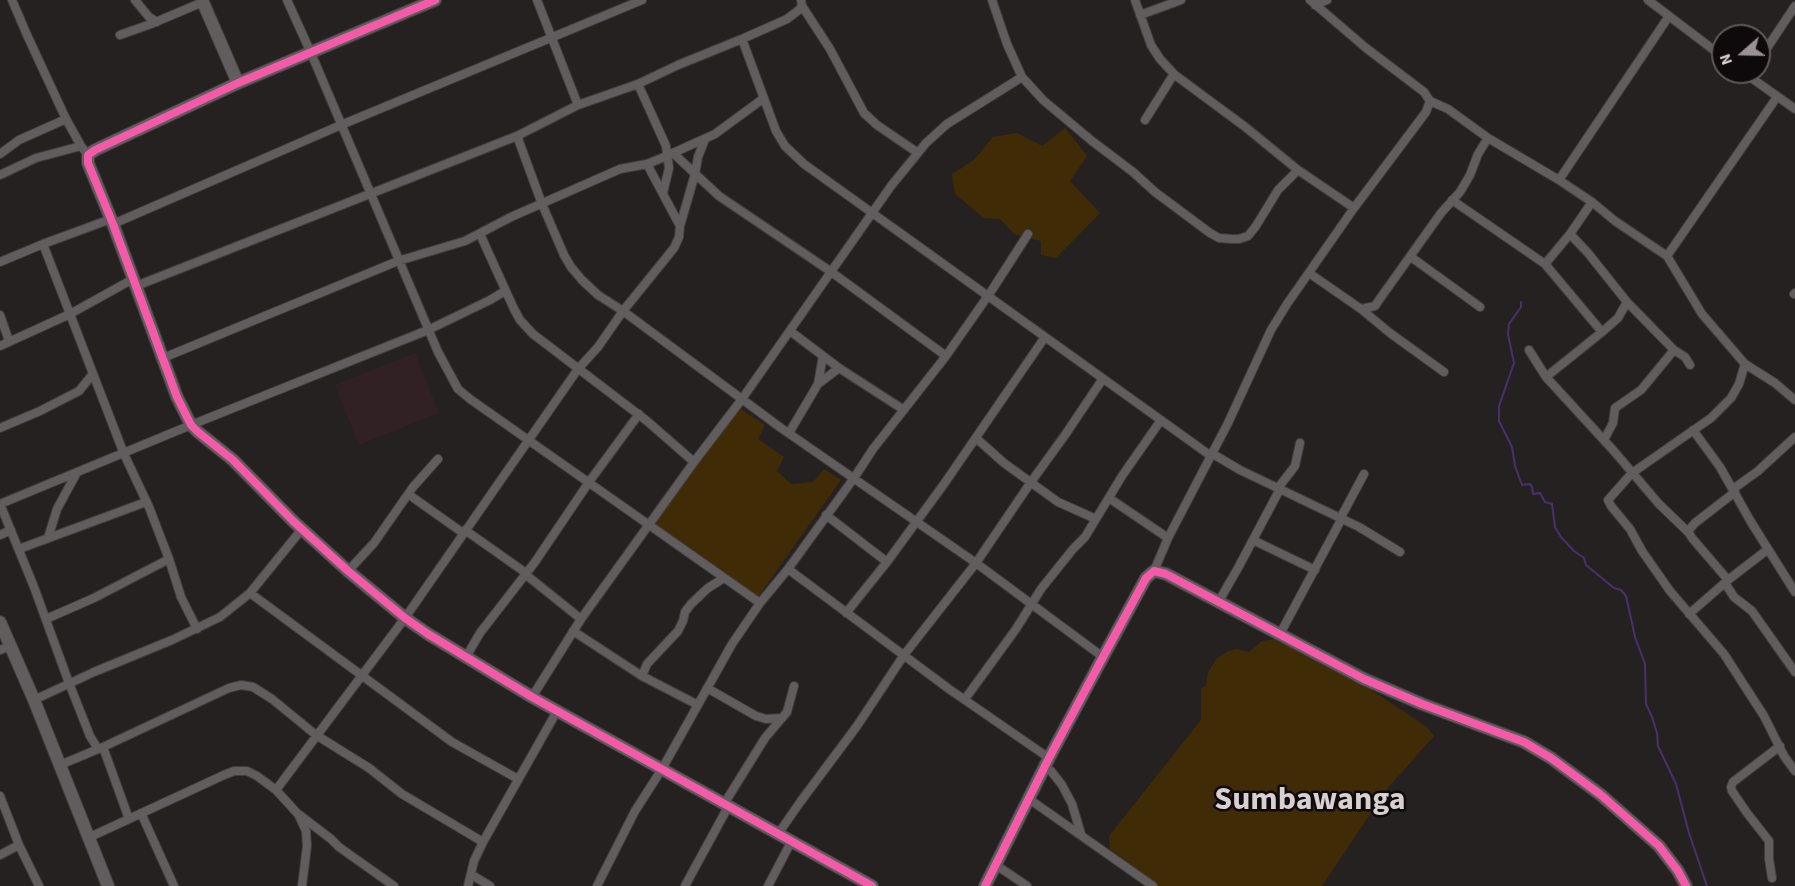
<!DOCTYPE html>
<html>
<head>
<meta charset="utf-8">
<style>
	body { margin:0 }
	#map { position:relative; width:1795px; height:886px; overflow:hidden; background:#262121; font-family:"Source Sans 3",sans-serif }
	canvas { display:block }
	.north { position:absolute; left:1711px; top:24px; width:60px; height:60px; box-sizing:border-box; background:#0e090a; border:2px solid #5e5859; border-radius:50%; rotate:250deg; font-size:16px; font-weight:700; line-height:24px; text-align:center; color:#d7cfd0 }
	.north::after { content:''; display:block; margin:auto; width:21px; height:27px; background:#999293; clip-path:polygon(50% 0,100% 100%,50% 72%,0 100%) }
</style>
</head>
<body>
<div id="map">
<canvas width="1795" height="886"></canvas>
<div class="north">N</div>
</div>
<script>
const ctx = document.querySelector('canvas').getContext('2d');
ctx.lineJoin = 'round';
function fillPath(path, color) {
  ctx.fillStyle = color;
  ctx.fill(path, 'evenodd');
}
function toPath(rows) {
  const path = new Path2D();
  for (const r of rows) {
    path.moveTo(r[0], r[1]);
    for (let i = 2; i < r.length; i += 2) path.lineTo(r[i], r[i + 1]);
  }
  return path;
}
function strokePath(path, color, width, dash) {
  ctx.strokeStyle = color;
  ctx.lineWidth = width;
  ctx.lineCap = dash ? 'butt' : 'round';
  ctx.setLineDash(dash || []);
  ctx.stroke(path);
}
function drawText(font, color, halo, rows, align = 'center') {
  ctx.font = font + ' "Source Sans 3",sans-serif';
  ctx.lineWidth = 5;
  ctx.setLineDash([]);
  ctx.textBaseline = 'middle';
  ctx.strokeStyle = halo;
  ctx.fillStyle = color;
  for (const [text, x, y, turn = 0] of rows) {
    ctx.save();
    ctx.translate(x, y);
    ctx.rotate((+turn || 0) * Math.PI / 180);
    ctx.textAlign = isNaN(turn) ? turn : align;
    if (halo) ctx.strokeText(text, 0, 0);
    ctx.fillText(text, 0, 0);
    ctx.restore();
  }
}
const built = toPath([
	[415,353,439,413,359,445,335,385]
]);
const green = toPath([
	[1065,128,1087,156,1070,181,1100,213,1056,258,1041,255,1041,241,1014,234,1000,219,984,218,955,194,952,174,974,160,993,137,1017,133,1042,146],
	[736,406,765,425,758,439,784,457,777,471,791,484,813,482,824,469,841,480,758,597,652,522],
	[1274,639,1368,688,1427,727,1434,736,1387,789,1322,886,1158,886,1110,849,1109,836,1201,720,1201,688,1206,686,1208,673,1216,659,1228,651,1237,649,1249,652,1262,641]
]);
const stream = toPath([
	[1521,302,1521,307,1509,324,1508,334,1514,363,1499,406,1499,421,1512,447,1515,466,1522,485,1530,484,1532,487,1533,494,1540,493,1545,502,1552,504,1555,527,1561,537,1574,551,1584,558,1586,565,1614,588,1621,590,1626,596,1635,637,1645,664,1646,704,1652,717,1657,733,1658,746,1676,784,1689,833,1707,886]
]);
const street = toPath([
	[12,0,27,35,66,119,81,146,88,155],
	[135,0,149,17,157,22],
	[287,0,311,53,438,352,458,389,470,399,760,603],
	[537,0,578,105],
	[992,0,1007,44,1022,77,1043,100,1092,141,1133,172,1155,192,1210,233,1219,238,1232,239,1239,239,1248,236,1256,226,1278,190,1298,170],
	[1135,0,1151,45,1160,59,1175,75,1244,126,1298,170,1354,208],
	[1648,0,1723,57],
	[1315,5,1327,0],
	[802,6,830,49,864,113,877,125,918,153],
	[1140,15,1181,0],
	[120,35,151,24,203,2],
	[742,39,776,131,785,146,804,164,1211,456],
	[1759,60,1795,6],
	[1743,72,1795,109],
	[638,84,666,146,669,168,663,193],
	[1430,101,1448,109,1488,138,1559,180,1592,202,1615,221,1667,256,1702,314,1745,364,1739,384,1731,398,1711,418,1632,473,1608,500,1611,506,1630,529,1642,551,1670,591,1724,654,1764,716,1784,756,1795,771],
	[1145,120,1174,74],
	[517,136,542,204,564,255,571,267,582,280,598,295,623,311,781,428,976,563,1103,657],
	[673,153,719,196,830,271,946,356],
	[0,154,19,140,66,119],
	[0,175,36,158,81,146],
	[1559,180,1669,16],
	[1452,200,1545,264,1570,234,1592,202],
	[113,224,341,125,642,0],
	[680,226,695,174,698,157,705,139],
	[480,234,514,309,520,320,533,334,647,421,694,462],
	[1570,234,1588,253,1627,302,1674,350,1685,357,1690,365],
	[43,244,124,454,149,507,169,559,181,597,197,629],
	[1667,256,1777,97],
	[1411,257,1480,307],
	[0,262,43,244,111,219],
	[1545,264,1602,332],
	[1309,273,1361,309,1390,333,1444,372],
	[136,286,517,136,578,105,638,84,678,65,742,39,787,19,800,9,802,6,801,0],
	[1794,294,1795,293],
	[1361,309,1375,306,1379,300,1441,213,1460,192,1470,175,1478,154,1488,138],
	[0,315,9,341],
	[790,331,839,368,904,410],
	[0,346,70,314,133,279],
	[1529,350,1546,377,1613,450,1659,504,1689,533],
	[163,358,398,261,465,241,511,217,620,169,647,164,662,158,715,134,764,98],
	[1745,364,1775,383,1795,400],
	[1546,377,1602,332,1618,318,1627,302],
	[818,384,823,356],
	[0,428,40,411,79,391,92,375],
	[1693,430,1720,467,1751,522,1795,592],
	[789,433,818,384,839,368],
	[976,438,1004,463,1058,502,1096,519],
	[1604,440,1613,423,1615,408,1641,390,1674,350],
	[1213,454,1240,470,1359,527,1400,552],
	[1278,488,1295,466,1300,443],
	[1733,489,1758,471,1795,437],
	[408,494,463,533],
	[1109,498,1168,538],
	[0,504,191,425,428,330,490,300,505,291],
	[0,504,34,587,69,683,90,736,98,749],
	[826,515,887,562],
	[1340,519,1364,474],
	[465,530,526,573],
	[0,535,11,530],
	[48,538,57,509,76,474],
	[1253,540,1315,570],
	[19,549,146,502],
	[788,569,949,689,1049,758],
	[348,571,374,543,413,487,438,459],
	[1154,571,1168,538,1228,423,1271,330,1287,304,1354,208,1426,112,1430,101,1424,92,1366,48,1310,0],
	[525,574,581,619],
	[1728,580,1692,538,1688,531,1695,523,1735,492],
	[1725,583,1734,597,1752,611,1795,672],
	[250,593,452,742,518,779],
	[1219,601,1238,568,1280,489],
	[846,613,887,562,944,484,1045,337],
	[1689,614,1728,580,1767,550],
	[46,619,94,598,169,559],
	[573,631,642,676,698,705],
	[1280,634,1341,520],
	[0,650,10,646],
	[466,657,480,633,535,562,589,482,639,414],
	[642,676,647,664,678,631,683,621,685,612,691,604,708,588,724,578],
	[707,688,756,716,766,719,782,718],
	[532,697,581,619,694,462,742,399,891,186,926,143,947,124,1022,77],
	[965,699,1016,629,1041,589,1073,549,1085,537,1122,476,1161,420],
	[34,700,94,672,172,640,220,617,250,593,302,529],
	[103,747,129,819],
	[60,765,103,747,229,688,241,685,253,687,272,699,316,735,369,768,402,794,483,842],
	[1045,768,1051,771,1062,785,1072,804,1081,834],
	[276,790,405,618,578,369,598,347,623,311,674,248,679,237,680,226,647,164],
	[0,796,19,845,39,886],
	[1029,799,1153,886],
	[724,804,765,738,787,712,794,686],
	[141,813,174,886],
	[299,816,306,831,307,846,302,886],
	[778,834,801,801,857,726,904,655,976,563,1031,482,1065,435,1102,380],
	[90,837,224,775,234,771,247,771,257,776,276,790,297,813,331,839,339,847,394,886],
	[0,855,19,845],
	[996,865,1027,886],
	[472,875,490,886],
	[1772,878,1769,859,1769,841,1747,813,1732,791,1731,787,1733,782,1780,746],
	[468,886,474,861,483,842,557,711],
	[597,886,635,811,662,769,732,644,760,603,788,569,854,478,873,449,946,356,992,290,1028,234],
	[685,886,728,807],
	[768,886,791,842]
]);
const secondary = toPath([
	[202,0,238,83],
	[435,0,238,83,95,150,88,155,88,163,113,224,177,397,191,425,198,432,233,460,293,521,348,571,405,618,428,634,532,697,872,886],
	[0,622,34,700,108,886],
	[985,886,1049,758,1103,657,1146,578,1154,571,1166,574,1364,679,1422,704,1524,742,1551,758,1601,795,1659,846,1678,871,1686,886]
]);
const cycleway = toPath([
	[435,0,238,83,95,150,88,155,88,163,113,224,177,397,191,425,198,432,233,460,293,521,348,571,405,618,428,634,532,697,872,886],
	[985,886,1049,758,1103,657,1146,578,1154,571,1166,574,1364,679,1422,704,1524,742,1551,758,1601,795,1659,846,1678,871,1686,886]
]);
const townNames = [
	["Sumbawanga",1310,802]
];
fillPath(built, '#312124');
fillPath(green, '#402b07');
strokePath(stream, '#48306e', 2);
strokePath(street, '#433e3e', 10);
strokePath(secondary, '#433e3e', 14);
strokePath(street, '#615c5d', 8);
strokePath(secondary, '#615c5d', 12);
strokePath(cycleway, '#f35aa7', 8);
drawText('bold 32px', '#d7cfd0', '#0e090a', townNames);
</script>
</body>
</html>
